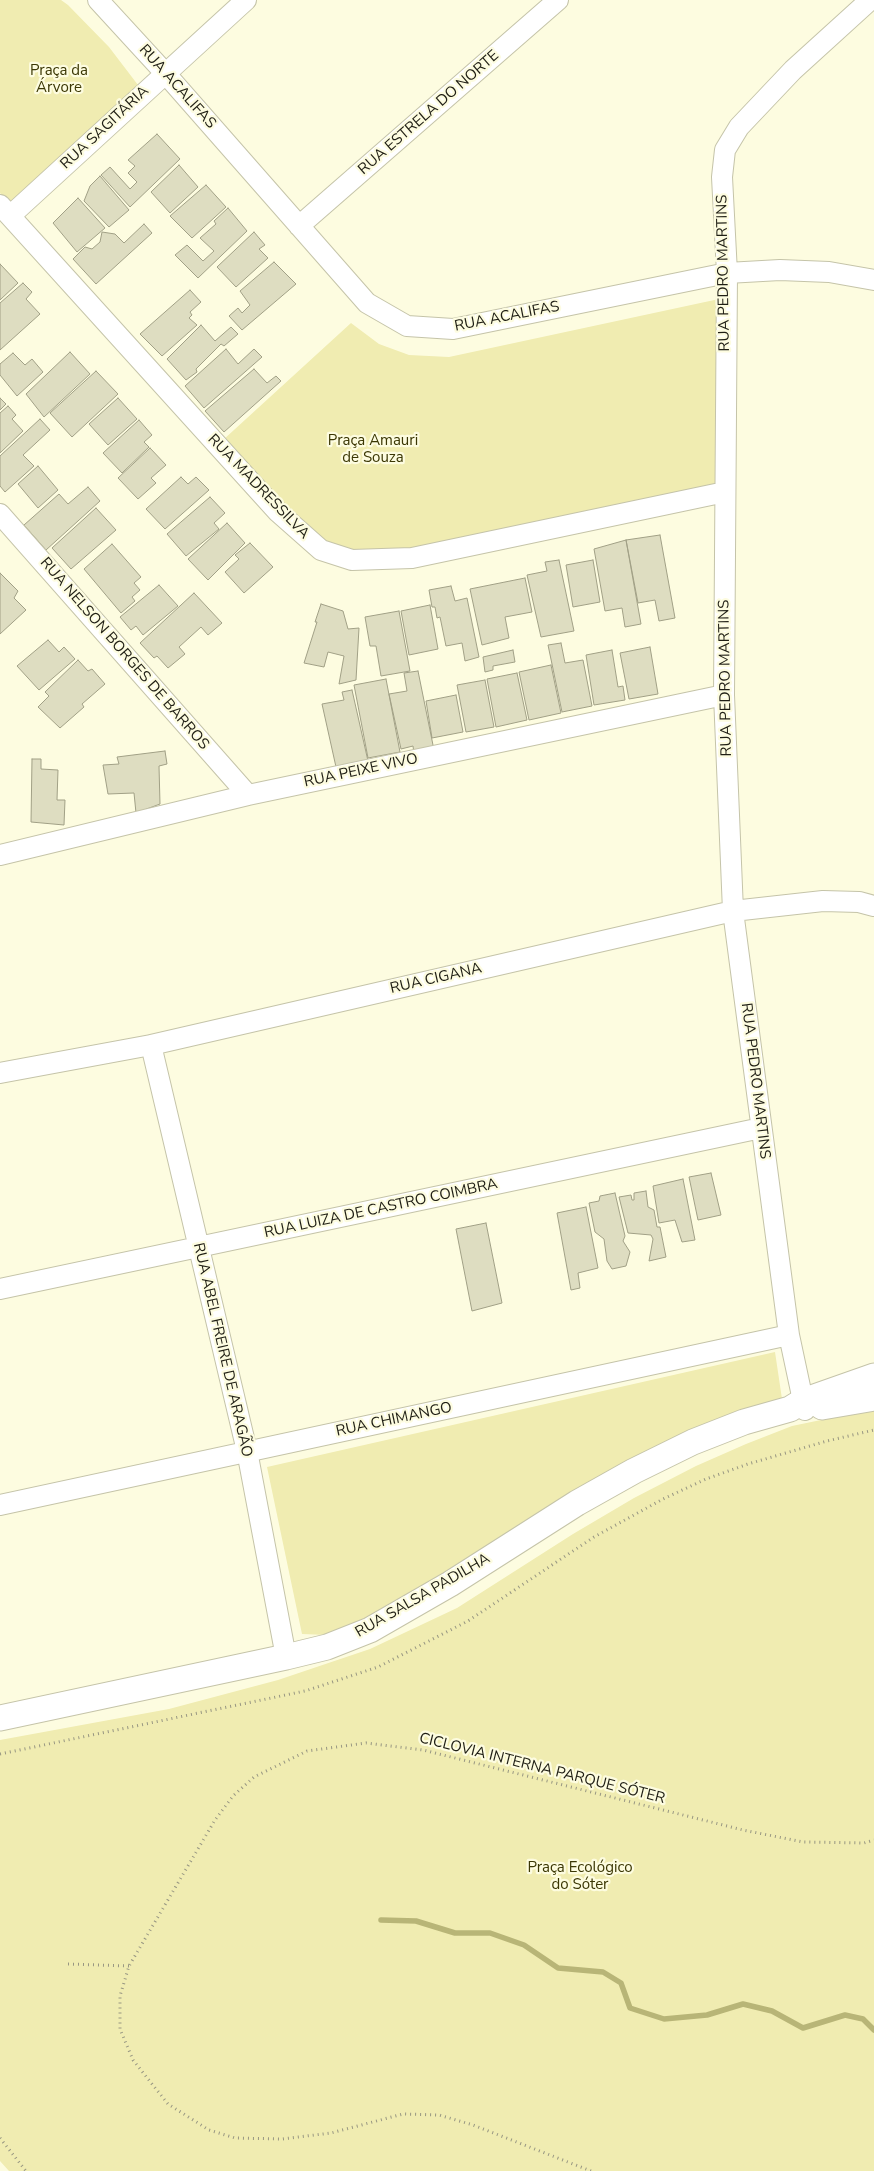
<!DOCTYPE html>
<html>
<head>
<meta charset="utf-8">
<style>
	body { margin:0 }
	canvas { display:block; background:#fdfce0 }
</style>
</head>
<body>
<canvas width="874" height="2171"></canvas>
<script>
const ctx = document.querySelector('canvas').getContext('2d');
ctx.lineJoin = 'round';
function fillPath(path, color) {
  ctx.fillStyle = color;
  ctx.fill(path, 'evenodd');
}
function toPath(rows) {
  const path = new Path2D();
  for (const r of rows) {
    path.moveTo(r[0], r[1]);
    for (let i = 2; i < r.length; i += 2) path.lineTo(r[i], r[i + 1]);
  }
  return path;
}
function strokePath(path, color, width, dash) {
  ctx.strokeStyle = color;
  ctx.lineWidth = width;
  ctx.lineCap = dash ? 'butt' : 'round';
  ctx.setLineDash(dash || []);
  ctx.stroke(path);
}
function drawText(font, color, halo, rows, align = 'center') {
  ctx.font = font + ' "Nunito Sans",sans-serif';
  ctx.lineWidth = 4.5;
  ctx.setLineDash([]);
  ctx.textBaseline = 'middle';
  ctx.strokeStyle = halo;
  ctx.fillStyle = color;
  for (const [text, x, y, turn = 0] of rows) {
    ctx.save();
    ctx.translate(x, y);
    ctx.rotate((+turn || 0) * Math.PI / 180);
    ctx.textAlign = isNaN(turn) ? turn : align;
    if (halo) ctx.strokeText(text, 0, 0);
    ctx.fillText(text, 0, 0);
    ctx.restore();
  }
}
const green = toPath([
	[0,0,61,0,68,5,109,47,138,85,11,206,0,193],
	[719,299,716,488,415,549,354,552,326,543,287,507,223,440,351,323,379,344,409,355,449,357],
	[775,1352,782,1399,364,1620,327,1635,302,1634,267,1467],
	[874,1409,874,2171,9,2171,0,2161,0,1740,169,1709,278,1680,370,1649,457,1608,573,1534,634,1498,696,1466,746,1444,792,1426]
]);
const stream = toPath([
	[381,1920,416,1921,455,1933,490,1933,524,1945,558,1968,603,1972,621,1983,630,2008,664,2019,707,2015,743,2004,772,2011,803,2028,845,2015,863,2019,874,2030]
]);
const building = toPath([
	[157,134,180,159,130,207,101,175,110,167,130,189,137,182,128,173,135,166,128,160,157,134],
	[179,165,198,187,170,213,151,192,179,165],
	[100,176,129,210,109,227,84,201,90,186,100,176],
	[206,185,226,207,192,238,170,216,206,185],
	[78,198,105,228,77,252,53,223,78,198],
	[228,208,247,231,198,278,175,255,187,245,203,261,214,251,200,238,216,224,214,221,228,208],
	[144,224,152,233,96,284,73,259,85,247,92,249,100,242,102,232,115,234,124,243,144,224],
	[254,232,265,245,259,249,268,258,236,287,217,267,254,232],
	[274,262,296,284,242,330,229,316,238,308,242,313,250,305,240,291,274,262],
	[0,264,18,283,0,300,0,264],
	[23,283,32,292,26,299,40,314,0,350,0,303,23,283],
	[190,290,201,302,190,312,192,315,189,318,197,325,162,356,140,334,190,290],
	[201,325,215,341,231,327,238,334,224,346,221,344,196,369,197,372,186,380,167,359,201,325],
	[226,349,238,364,254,349,262,357,204,408,185,386,226,349],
	[70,352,90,374,44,417,26,394,70,352],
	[13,353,25,365,32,359,43,372,17,396,0,375,0,364,13,353],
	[254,369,267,383,276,376,281,381,224,432,205,411,254,369],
	[96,371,118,394,72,437,50,413,96,371],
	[0,398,6,404,0,410,0,398],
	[118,398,137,419,108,445,89,424,118,398],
	[8,406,16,415,12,419,23,431,0,453,0,413,8,406],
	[40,419,50,430,23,455,34,466,5,492,0,486,0,456,40,419],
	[139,420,152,435,144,442,149,447,122,473,103,453,139,420],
	[150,448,166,465,151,478,156,483,138,499,118,478,150,448],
	[38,466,58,490,38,508,18,484,38,466],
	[181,477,188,484,196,477,209,490,165,529,146,509,181,477],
	[88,487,100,501,46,550,24,525,59,494,68,504,88,487],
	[210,497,225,513,214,523,219,529,186,556,167,534,210,497],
	[96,508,116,530,71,569,52,548,96,508],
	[227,523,245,543,208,580,188,559,227,523],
	[660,535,675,618,659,621,655,600,638,603,626,540,660,535],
	[626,540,641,624,625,627,622,608,605,611,594,549,626,540],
	[250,543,273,567,244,593,225,572,239,559,235,555,250,543],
	[112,544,141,577,134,583,140,590,132,597,135,601,121,613,84,569,112,544],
	[559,560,574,631,541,637,527,575,547,571,545,562,559,560],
	[593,560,600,602,573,607,566,565,593,560],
	[0,573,18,591,14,598,26,610,0,634,0,573],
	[525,578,532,612,505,617,509,638,482,645,470,589,525,578],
	[159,585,178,606,143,635,136,626,131,630,120,617,159,585],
	[451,586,455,601,467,598,479,657,465,661,462,643,446,646,440,617,437,618,435,607,432,607,429,590,451,586],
	[194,593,222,623,208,635,201,627,179,647,185,654,168,668,157,656,154,658,140,643,194,593],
	[321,604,343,611,348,629,359,628,356,680,339,684,344,656,328,652,324,667,304,663,317,622,315,622,321,604],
	[430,605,438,649,409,655,401,611,430,605],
	[399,611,410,671,381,676,376,646,370,646,365,617,399,611],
	[48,640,59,652,64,647,75,659,39,690,17,666,48,640],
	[561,643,565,663,583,660,592,706,562,712,548,645,561,643],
	[650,647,658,694,629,699,620,653,650,647],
	[513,650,515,662,493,666,493,670,485,672,483,657,513,650],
	[612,650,618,687,623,686,625,700,594,705,586,655,612,650],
	[78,660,88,671,92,669,105,684,82,704,84,707,60,728,38,707,49,696,45,692,78,660],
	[551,665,561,713,529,720,519,672,551,665],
	[418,671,434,750,414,754,413,746,401,749,389,694,407,691,404,673,418,671],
	[517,673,527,720,496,727,487,679,517,673],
	[386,679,400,752,368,758,354,685,386,679],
	[485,680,494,727,466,732,457,685,485,680],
	[352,690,368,761,336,767,322,704,344,700,342,692,352,690],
	[456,695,463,732,432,738,426,701,456,695],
	[165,751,167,764,159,766,160,804,136,813,134,793,108,794,103,765,119,764,117,757,165,751],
	[32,759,41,759,41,769,58,770,57,800,65,800,64,825,31,822,32,759],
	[711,1173,721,1215,698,1220,689,1177,711,1173],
	[683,1179,695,1240,682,1242,675,1220,659,1223,653,1186,683,1179],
	[646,1191,648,1207,654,1210,657,1227,660,1227,666,1257,649,1261,653,1239,651,1235,628,1233,619,1197,631,1195,632,1200,634,1200,634,1193,646,1191],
	[615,1193,625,1236,623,1241,630,1252,626,1266,612,1269,607,1261,604,1239,595,1232,589,1203,599,1201,600,1196,615,1193],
	[586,1207,598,1268,578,1273,580,1288,571,1290,557,1213,586,1207],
	[486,1223,502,1303,472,1311,456,1229,486,1223]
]);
const path = toPath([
	[0,1754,305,1691,378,1667,468,1621,594,1537,663,1499,706,1479,748,1464,827,1441,874,1430],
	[68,1964,129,1966],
	[0,2138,26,2171],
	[591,2171,473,2125,439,2115,403,2114,331,2133,282,2139,235,2138,209,2130,168,2104,133,2060,120,2029,120,1996,129,1966,215,1820,233,1796,254,1777,307,1751,366,1743,423,1750,743,1830,803,1842,864,1843,874,1840]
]);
const minor = toPath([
	[98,0,165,73,367,303,407,326,453,329,727,273,780,270,829,272,874,280],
	[0,205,278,512,321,550,352,560,412,558,725,492],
	[10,216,246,0],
	[299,226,558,0],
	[0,514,248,795],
	[0,855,248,795,724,695],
	[151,1045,247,1451,286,1657],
	[0,1073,151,1045,733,911,823,901,859,902,874,906],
	[0,1289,761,1128],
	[805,1410,789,1335,733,911,724,695,727,273,722,177,725,150,739,127,793,70,870,0],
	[0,1505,789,1335]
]);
const major = toPath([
	[822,1407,874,1398],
	[0,1718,286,1657,327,1647,370,1630,450,1584,577,1503,634,1471,693,1442,744,1422,790,1409,803,1401,874,1376]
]);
const parkNames = [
	["Praça da",59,71],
	["Árvore",59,88],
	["Praça Amauri",373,441],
	["de Souza",373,458],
	["Praça Ecológico",580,1868],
	["do Sóter",580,1885]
];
const streetNames = [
	["RUA ACALIFAS",177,87,48],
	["RUA ESTRELA DO NORTE",429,113,-41],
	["RUA SAGITÁRIA",105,128,-43],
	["RUA PEDRO MARTINS",724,273,-91],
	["RUA ACALIFAS",507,317,-11],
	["RUA MADRESSILVA",258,487,46],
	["RUA NELSON BORGES DE BARROS",124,654,49],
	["RUA PEDRO MARTINS",726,678,-91],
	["RUA PEIXE VIVO",361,771,-12],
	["RUA CIGANA",436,979,-13],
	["RUA PEDRO MARTINS",755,1081,83],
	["RUA LUIZA DE CASTRO COIMBRA",381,1209,-12],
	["RUA ABEL FREIRE DE ARAGÃO",222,1350,77],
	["RUA CHIMANGO",394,1420,-12],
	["RUA SALSA PADILHA",423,1596,-30],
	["CICLOVIA INTERNA PARQUE SÓTER",542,1769,14]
];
fillPath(green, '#f0ecb1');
strokePath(stream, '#b8b577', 5.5);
fillPath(building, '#deddc1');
strokePath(building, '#a1a086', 1);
strokePath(minor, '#c5c4a9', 22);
strokePath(major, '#c5c4a9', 27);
strokePath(path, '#979682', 3, [1, 4]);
strokePath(minor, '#fff', 20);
strokePath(major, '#fff', 25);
drawText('15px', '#3b3704', '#fdfce0', parkNames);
drawText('15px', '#1f1e14', '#fdfce0', streetNames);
</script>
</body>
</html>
